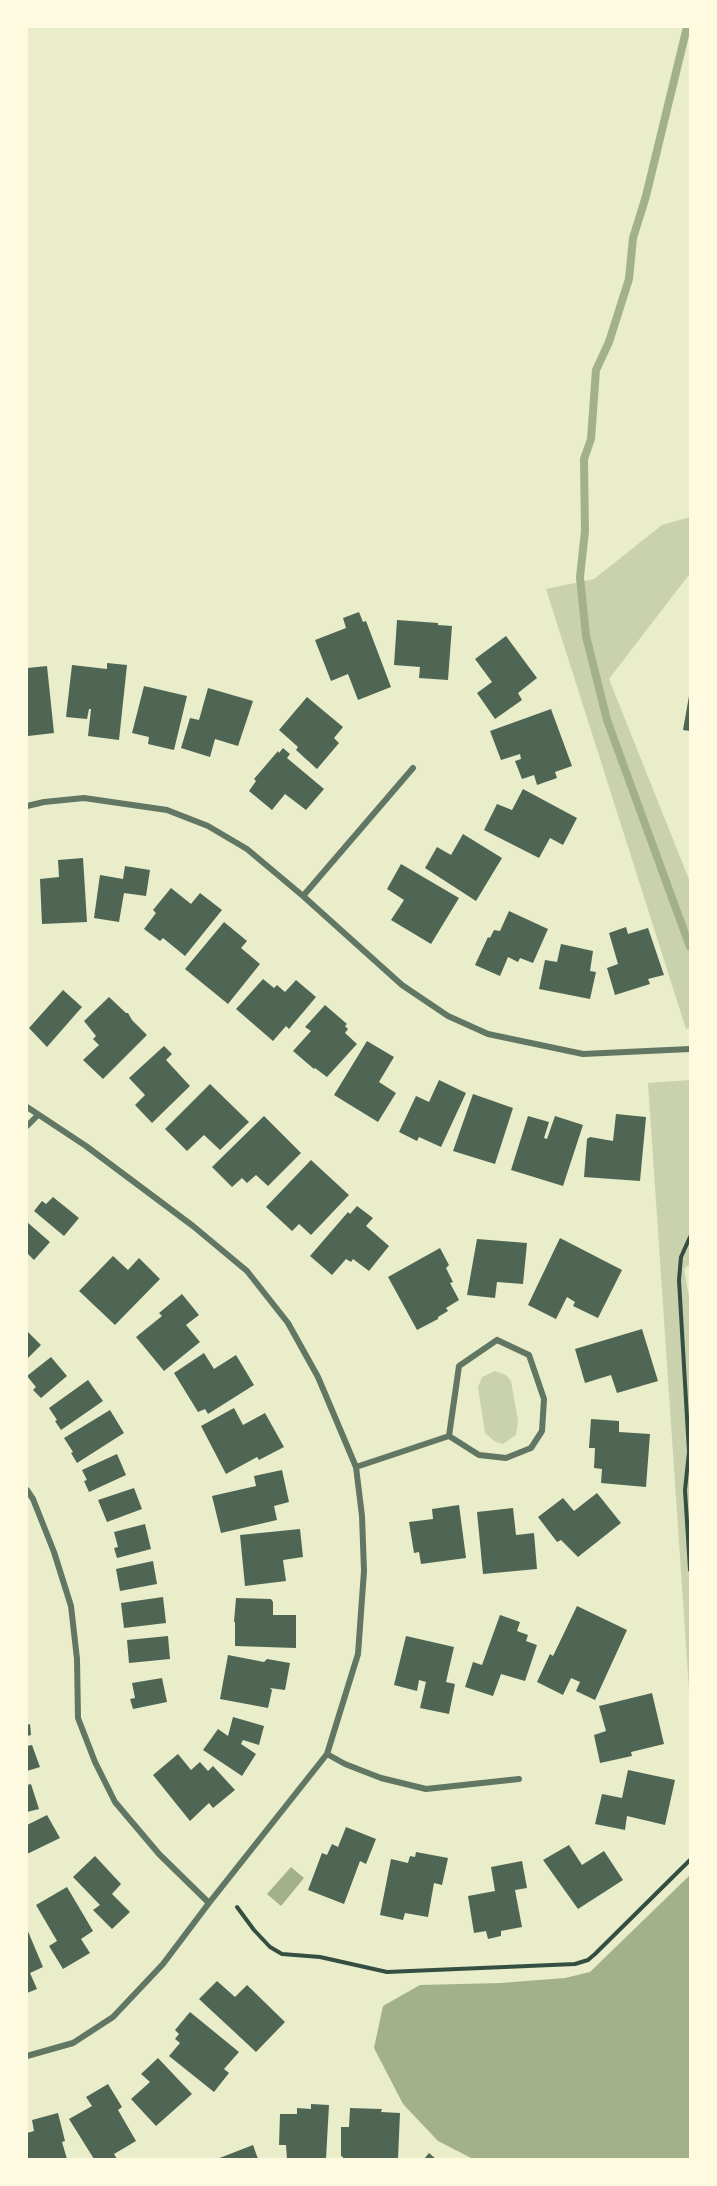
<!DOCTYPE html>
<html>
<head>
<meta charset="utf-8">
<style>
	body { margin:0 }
	#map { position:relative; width:717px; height:2186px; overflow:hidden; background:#e9edc9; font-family:"Fira Sans",sans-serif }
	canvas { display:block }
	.frame { position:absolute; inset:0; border:28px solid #fefae0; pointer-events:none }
</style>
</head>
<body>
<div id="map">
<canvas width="717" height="2186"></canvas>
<div class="frame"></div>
</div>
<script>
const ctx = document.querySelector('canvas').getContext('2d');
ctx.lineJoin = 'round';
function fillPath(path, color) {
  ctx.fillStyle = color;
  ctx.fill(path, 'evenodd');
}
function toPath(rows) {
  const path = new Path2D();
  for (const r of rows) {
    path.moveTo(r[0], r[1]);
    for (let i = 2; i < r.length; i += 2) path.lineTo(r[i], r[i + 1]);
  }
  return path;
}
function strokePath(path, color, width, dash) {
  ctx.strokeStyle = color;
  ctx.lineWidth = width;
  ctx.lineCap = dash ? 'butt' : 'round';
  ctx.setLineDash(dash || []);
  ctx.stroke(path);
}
const green = toPath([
	[690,517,690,576,688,576,609,679,690,882,690,1028,686,1029,546,589,594,579,662,525],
	[690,1080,690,1264,684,1269,690,1302,690,1705,648,1083],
	[495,1371,506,1375,511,1381,518,1421,516,1435,503,1444,494,1441,485,1433,478,1387,482,1377]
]);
const water = toPath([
	[291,1867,304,1878,281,1906,267,1894],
	[690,1875,690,2159,473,2159,438,2141,403,2104,374,2048,383,2006,420,1985,500,1983,565,1978,590,1972]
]);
const stream = toPath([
	[687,27,646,196,633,238,629,279,609,342,596,370,591,439,584,459,585,531,580,577,586,636,607,720,690,947]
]);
const building = toPath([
	[359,612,363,622,366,621,391,687,358,700,348,674,331,681,315,640,346,628,343,618],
	[397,620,438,623,438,625,452,626,448,680,419,678,420,667,394,665],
	[506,636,537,678,518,693,522,700,495,719,477,693,492,682,475,659],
	[107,663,127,665,119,740,88,736,91,709,89,709,87,719,66,717,72,665,107,669],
	[47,666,54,733,28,736,27,668],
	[144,686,187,696,174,750,148,744,149,737,132,733],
	[208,688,253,701,238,746,215,739,210,757,181,748,190,718,199,720],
	[689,696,690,696,690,731,683,730],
	[307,697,343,727,334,738,339,743,317,769,296,750,298,747,279,730],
	[551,709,572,766,555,772,557,778,537,785,534,775,522,779,515,761,521,759,520,754,501,760,490,731],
	[283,748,290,754,287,758,324,789,306,810,285,794,272,810,249,791,256,781,254,779,278,751,279,753],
	[523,789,577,818,563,845,550,838,539,858,484,830,497,804,512,810],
	[463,834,502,858,476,901,425,868,437,847,451,855],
	[83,858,87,922,42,924,40,879,59,877,58,860],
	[401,864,459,898,431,944,391,920,404,900,387,889],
	[125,866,150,870,146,896,124,893,119,922,94,918,100,875,123,879],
	[171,888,191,904,200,893,222,910,185,956,163,938,160,941,144,929,156,913,153,910],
	[509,911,548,929,533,963,520,958,518,962,508,957,500,976,475,965,488,937,490,938,494,930,500,931],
	[224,922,247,941,241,948,260,964,228,1004,185,969],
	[626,927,628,934,648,928,664,975,648,979,650,984,615,995,607,968,618,964,609,933],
	[561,944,593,951,590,971,596,972,590,999,539,989,545,960,557,962],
	[263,979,274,988,277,985,285,992,296,980,316,997,289,1029,286,1026,273,1041,236,1009],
	[63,990,82,1007,47,1047,29,1028],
	[109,997,126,1013,128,1013,132,1020,147,1035,103,1079,83,1060,99,1045,93,1039,96,1036,84,1021],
	[325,1005,347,1024,345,1026,348,1029,345,1033,357,1044,327,1077,315,1068,314,1069,293,1051,311,1031,305,1027],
	[367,1041,394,1057,379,1082,396,1093,378,1122,334,1095],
	[164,1046,172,1054,166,1060,190,1086,152,1123,135,1105,145,1095,129,1078],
	[439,1080,466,1093,441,1147,419,1137,417,1141,399,1132,416,1096,429,1102],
	[210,1084,249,1122,220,1150,204,1135,187,1151,165,1129],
	[473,1094,513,1108,495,1164,453,1151],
	[616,1114,646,1117,640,1181,584,1177,587,1139,590,1137,613,1141],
	[264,1116,301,1153,268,1186,256,1175,247,1183,242,1178,232,1187,212,1167],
	[528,1116,549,1122,544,1138,547,1139,555,1116,583,1125,563,1186,511,1170],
	[311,1160,349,1195,311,1235,299,1224,292,1231,266,1207],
	[53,1197,79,1218,64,1236,34,1211,42,1201,46,1204],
	[357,1206,373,1218,366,1226,389,1246,369,1271,353,1259,351,1262,346,1259,332,1275,310,1256,348,1212,350,1214],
	[27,1222,50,1242,34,1260,27,1253],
	[560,1238,622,1270,598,1318,573,1306,575,1302,567,1297,556,1319,528,1305],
	[477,1239,527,1243,523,1284,497,1282,495,1298,467,1295],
	[440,1248,449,1265,446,1268,453,1282,450,1283,459,1300,446,1308,448,1311,438,1317,438,1319,417,1330,388,1277],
	[113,1256,128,1270,139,1258,160,1279,115,1325,79,1291],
	[182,1294,199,1315,186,1325,200,1342,164,1371,136,1337,162,1316,159,1313],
	[642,1329,658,1381,617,1393,611,1375,585,1383,575,1349],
	[27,1331,41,1345,27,1359],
	[204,1353,214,1369,236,1355,254,1385,208,1414,205,1409,198,1412,174,1373],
	[51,1357,67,1376,41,1398,33,1390,36,1387,27,1376],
	[88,1380,103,1401,61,1430,55,1421,57,1420,49,1408],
	[234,1408,243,1425,265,1413,284,1447,259,1460,257,1457,226,1474,201,1426],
	[110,1410,124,1433,77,1463,71,1453,73,1452,64,1438],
	[591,1419,619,1421,619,1432,650,1434,646,1487,601,1483,602,1469,594,1468,595,1448,589,1448],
	[117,1454,126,1475,89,1492,84,1481,87,1480,82,1470],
	[282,1470,289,1502,274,1506,277,1520,221,1533,212,1496,256,1486,254,1476],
	[134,1488,142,1509,107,1522,98,1500],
	[597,1493,621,1523,578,1557,561,1540,557,1542,538,1517,563,1498,574,1511],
	[459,1505,466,1558,421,1564,419,1552,414,1553,409,1522,433,1519,432,1509],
	[513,1508,516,1535,534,1533,537,1569,483,1574,477,1512],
	[145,1524,151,1549,117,1558,114,1548,118,1547,114,1532],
	[300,1529,303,1557,283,1560,286,1581,245,1586,240,1535],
	[153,1561,157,1584,120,1591,116,1569],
	[163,1597,166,1623,124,1628,121,1603],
	[236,1598,271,1599,273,1602,273,1615,296,1615,296,1648,235,1646,235,1622,234,1622],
	[577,1606,627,1630,595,1700,576,1691,580,1682,571,1678,563,1695,537,1682,550,1654,553,1656],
	[500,1615,520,1622,517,1631,528,1635,526,1641,537,1645,525,1681,501,1674,493,1696,465,1687,473,1662,482,1665],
	[168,1636,170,1659,129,1663,127,1640],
	[406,1636,454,1647,446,1682,455,1684,449,1714,420,1708,426,1682,419,1680,417,1691,394,1685],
	[228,1655,264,1662,267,1659,290,1663,285,1690,270,1688,272,1690,268,1708,220,1699],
	[162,1678,167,1702,133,1709,130,1699,135,1698,132,1683],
	[652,1693,664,1744,631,1752,632,1756,600,1763,594,1735,606,1731,599,1706],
	[233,1717,264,1726,259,1745,243,1740,241,1744,256,1754,242,1776,203,1750,218,1729,228,1736],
	[30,1724,31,1735,27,1736,27,1725],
	[32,1745,40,1767,27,1771,27,1746],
	[178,1754,191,1770,200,1762,208,1771,213,1766,235,1790,213,1808,209,1803,190,1821,153,1775],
	[628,1770,675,1780,665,1825,627,1816,625,1830,595,1824,602,1794,622,1798],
	[31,1784,39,1809,27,1812,27,1785],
	[47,1815,60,1838,27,1854,27,1825],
	[346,1827,376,1839,366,1864,360,1861,344,1904,308,1890,322,1853,327,1855,332,1844,338,1847],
	[569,1845,582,1865,604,1851,623,1880,578,1909,543,1860],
	[416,1852,448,1858,442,1885,434,1883,428,1917,405,1913,403,1920,380,1915,391,1859,408,1863,410,1856,415,1857],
	[95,1856,121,1884,112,1894,130,1912,112,1929,93,1910,100,1905,73,1877],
	[522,1861,527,1888,515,1890,522,1927,501,1931,501,1936,488,1939,486,1931,474,1933,468,1896,495,1891,491,1867],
	[67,1887,93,1931,81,1939,90,1953,63,1969,49,1946,57,1941,36,1905],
	[27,1929,43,1967,30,1973,37,1989,27,1993],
	[217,1981,235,1997,247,1985,285,2022,256,2052,199,1999],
	[190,2012,239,2052,224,2069,229,2073,214,2092,169,2056,180,2043,175,2039,179,2034,175,2030],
	[158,2058,192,2094,156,2126,131,2099,150,2082,141,2074],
	[108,2084,122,2107,118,2110,136,2141,114,2154,117,2159,94,2159,69,2119,92,2106,86,2097],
	[311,2104,329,2105,326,2159,287,2159,286,2145,279,2145,280,2114,297,2114,297,2108,311,2109],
	[350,2108,382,2109,381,2112,400,2113,398,2159,343,2159,343,2157,341,2156,341,2127,349,2127],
	[58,2113,65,2141,62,2142,67,2159,27,2159,27,2133,34,2131,32,2120],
	[253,2145,258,2159,217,2159],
	[429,2153,436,2159,424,2159]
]);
const path = toPath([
	[690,1237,681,1257,679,1280,689,1452,685,1490,690,1570],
	[237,1907,254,1930,270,1947,282,1954,320,1957,387,1972,575,1964,588,1960,595,1954,690,1860]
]);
const minor = toPath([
	[27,806,44,802,84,798,167,810,208,826,247,849,303,896,402,985,448,1016,488,1034,583,1054,690,1049],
	[303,896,413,768],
	[27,1107,86,1146,193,1226,247,1271,288,1323,318,1377,356,1467,362,1516,364,1571,358,1654,327,1754,209,1903,163,1964,113,2017,73,2043,27,2056],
	[27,1126,37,1116],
	[497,1340,529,1355,544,1399,542,1431,531,1448,506,1458,479,1455,449,1436,459,1366,497,1340],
	[356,1467,449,1436],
	[27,1490,33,1499,54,1552,71,1606,77,1659,78,1718,95,1762,115,1802,159,1854,209,1903],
	[327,1754,345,1764,381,1778,426,1789,519,1779]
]);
fillPath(green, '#cad2ad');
fillPath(water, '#a3b18a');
strokePath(stream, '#a3b18a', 8);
fillPath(building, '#4f6655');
strokePath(path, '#344e41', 4);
strokePath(minor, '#617663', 6);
</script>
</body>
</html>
